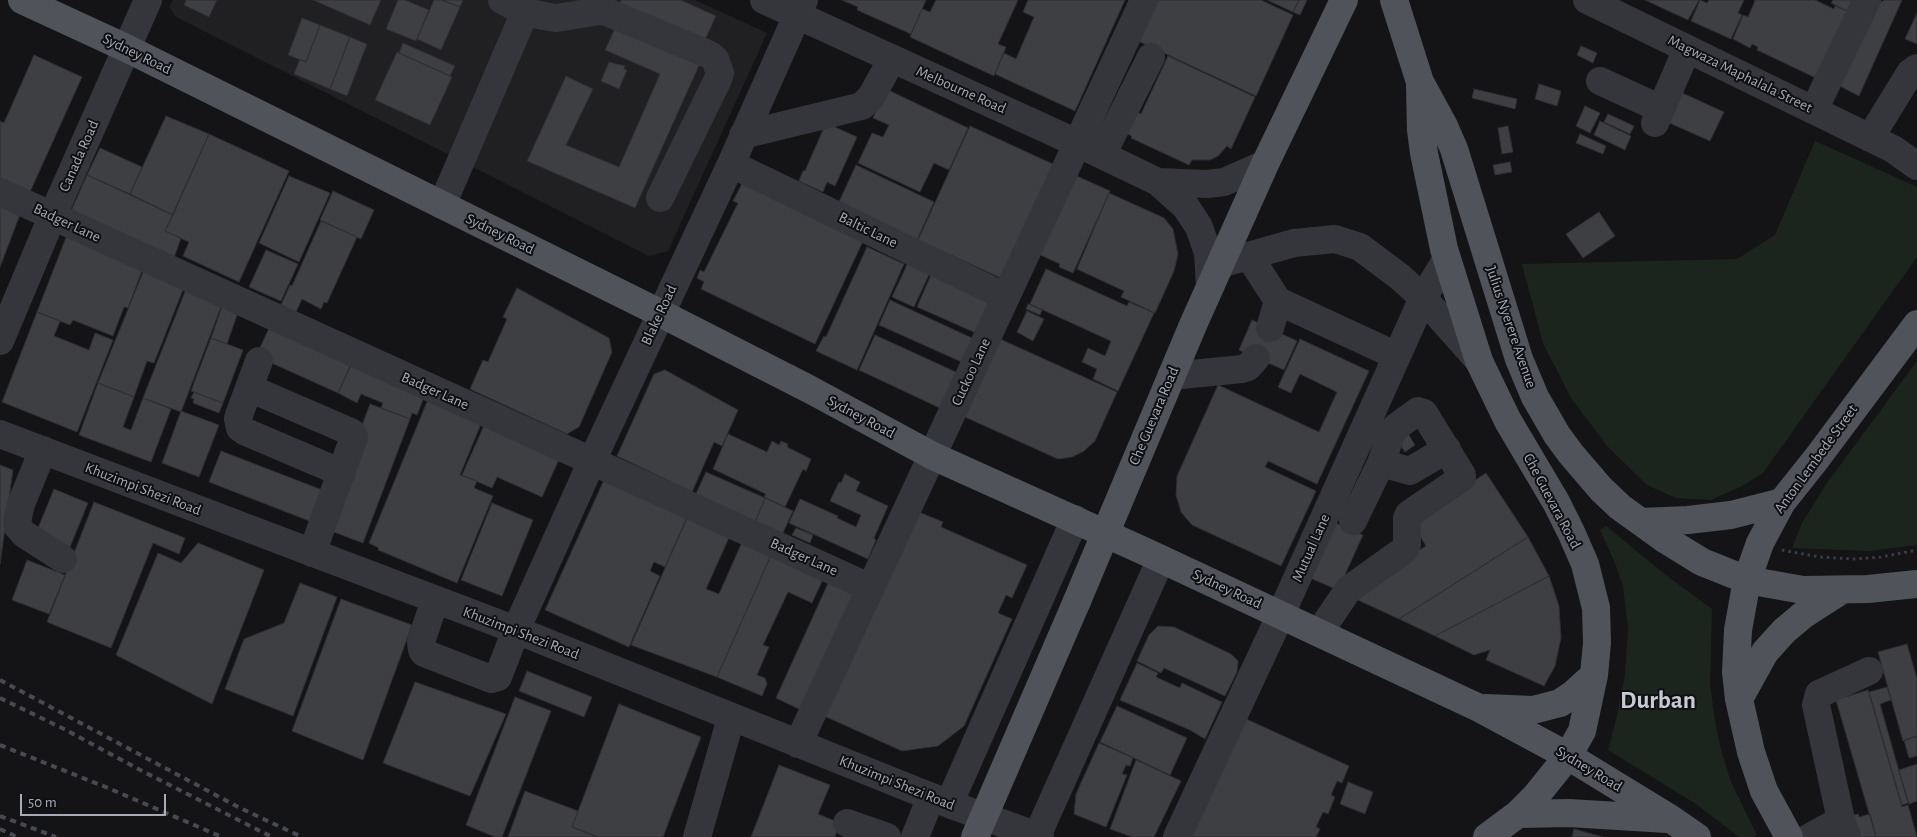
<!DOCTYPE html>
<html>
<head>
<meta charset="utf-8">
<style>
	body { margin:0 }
	#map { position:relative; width:1917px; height:837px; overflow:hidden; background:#141416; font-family:"Alegreya Sans",sans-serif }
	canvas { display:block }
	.scale { position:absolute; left:20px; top:794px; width:146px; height:22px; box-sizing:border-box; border:2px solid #a6abb7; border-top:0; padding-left:6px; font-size:15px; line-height:18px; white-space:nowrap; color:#a6abb7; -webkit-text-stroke:4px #0f0f11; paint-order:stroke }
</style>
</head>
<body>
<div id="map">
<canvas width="1917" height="837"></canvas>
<div class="scale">50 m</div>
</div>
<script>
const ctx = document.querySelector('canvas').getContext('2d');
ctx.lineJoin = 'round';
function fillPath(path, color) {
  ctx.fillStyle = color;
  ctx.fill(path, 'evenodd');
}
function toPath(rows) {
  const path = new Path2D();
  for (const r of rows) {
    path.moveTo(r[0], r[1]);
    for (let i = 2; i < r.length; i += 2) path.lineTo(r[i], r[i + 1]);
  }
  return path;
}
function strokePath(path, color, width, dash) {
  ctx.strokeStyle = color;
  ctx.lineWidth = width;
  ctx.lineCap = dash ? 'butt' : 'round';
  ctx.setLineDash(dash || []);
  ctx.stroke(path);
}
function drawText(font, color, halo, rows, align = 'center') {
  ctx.font = font + ' "Alegreya Sans",sans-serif';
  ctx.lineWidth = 4;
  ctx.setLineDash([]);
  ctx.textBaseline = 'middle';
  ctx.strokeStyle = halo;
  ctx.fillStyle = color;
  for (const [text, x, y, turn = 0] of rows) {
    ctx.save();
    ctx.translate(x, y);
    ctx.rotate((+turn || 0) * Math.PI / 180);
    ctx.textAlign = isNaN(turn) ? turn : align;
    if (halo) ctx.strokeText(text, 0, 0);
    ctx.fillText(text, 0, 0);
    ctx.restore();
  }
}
const built = toPath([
	[173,0,695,0,767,33,668,251,649,256,176,17,169,7]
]);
const green = toPath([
	[1815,141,1917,187,1917,257,1763,473,1742,486,1711,500,1676,498,1647,485,1608,447,1571,398,1543,343,1522,264,1737,259,1775,235],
	[1917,361,1917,545,1869,551,1792,548,1802,523,1827,483],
	[1606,526,1667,576,1712,609,1710,684,1716,727,1722,753,1731,782,1757,835,1753,837,1739,837,1696,804,1608,750,1616,720,1625,675,1628,629,1623,586,1615,563,1600,530]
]);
const building = toPath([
	[186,0,217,0,209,17,184,5,186,0],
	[313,0,381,0,370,25,313,0],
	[398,0,405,0,429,10,416,41,386,29,398,0],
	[434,0,442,0,460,7,441,50,417,39,434,0],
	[442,0,463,0,460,7,442,0],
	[621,0,681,0,716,16,704,42,620,4,621,0],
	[842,0,926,0,911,34,857,10,858,7,842,0],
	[936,0,1018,0,998,44,1006,47,994,76,910,37,922,9,930,12,936,0],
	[1028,0,1125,0,1075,111,995,74,1004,53,1016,59,1034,17,1023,12,1028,0],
	[1155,0,1261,0,1293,15,1256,96,1136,40,1155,0],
	[1267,0,1299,0,1293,12,1267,0],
	[1299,0,1307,0,1300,15,1293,12,1299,0],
	[1645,0,1699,0,1688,20,1645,0],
	[1700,0,1707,3,1709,0,1744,0,1738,13,1742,15,1731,39,1691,21,1700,0],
	[1754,0,1815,0,1834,9,1835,6,1847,11,1816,78,1757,50,1758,47,1752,44,1750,48,1733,39,1743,15,1748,17,1755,1,1754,0],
	[1833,0,1852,0,1847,11,1831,3,1833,0],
	[1885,0,1902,0,1859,96,1834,83,1872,6,1885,0],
	[1917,13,1917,44,1905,39,1917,13],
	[302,18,320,25,306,62,288,55,302,18],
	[618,22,701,61,635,208,527,161,566,76,593,89,566,145,619,167,660,74,605,50,618,22],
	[320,25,350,37,330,89,294,74,300,59,306,62,320,25],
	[350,37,367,44,347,96,330,89,350,37],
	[403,43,455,66,450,76,399,53,403,43],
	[1581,46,1597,53,1593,63,1577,55,1581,46],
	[397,52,452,77,430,125,375,100,397,52],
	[34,55,82,77,30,192,0,179,0,121,4,123,34,55],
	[1168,56,1255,97,1231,149,1227,146,1218,156,1210,160,1192,160,1189,165,1131,138,1132,136,1119,130,1130,109,1141,114,1168,56],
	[609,62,625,66,624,69,627,70,619,89,601,81,609,62],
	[1539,84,1561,91,1557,106,1535,99,1539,84],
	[886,89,968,128,949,170,934,163,920,192,858,163,872,133,883,137,889,125,873,118,886,89],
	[1474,89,1517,99,1515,109,1472,98,1474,89],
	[1678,91,1724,112,1710,141,1665,121,1678,91],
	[1585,106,1600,113,1590,133,1576,126,1585,106],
	[1608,114,1634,126,1630,134,1604,122,1608,114],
	[166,116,209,134,173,215,130,194,166,116],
	[1600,121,1631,136,1625,150,1594,135,1600,121],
	[826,123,857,137,835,186,827,182,823,192,799,181,803,171,805,171,826,123],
	[970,126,1055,165,1003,279,918,240,970,126],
	[1508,126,1513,152,1502,154,1498,128,1508,126],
	[209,134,289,171,239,282,183,256,189,242,165,231,209,134],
	[1580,134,1606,146,1603,154,1576,143,1580,134],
	[100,148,142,167,130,194,87,175,100,148],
	[1510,162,1512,172,1495,175,1493,165,1510,162],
	[856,165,934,202,917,240,838,204,856,165],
	[1070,173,1110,191,1073,273,1059,267,1060,264,1034,252,1070,173],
	[87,175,173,215,165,231,181,238,174,258,71,211,87,175],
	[289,176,330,193,299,262,259,243,289,176],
	[744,180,864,239,815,344,701,289,704,282,697,278,700,270,704,272,738,203,733,201,744,180],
	[333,191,374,210,361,239,320,220,333,191],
	[1109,193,1164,218,1173,229,1178,254,1174,271,1155,313,1121,297,1124,291,1077,269,1109,193],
	[0,202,21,212,0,267,0,202],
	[1599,212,1615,236,1583,258,1566,234,1599,212],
	[321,221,357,237,327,303,324,302,321,309,302,299,296,312,281,305,290,285,292,286,321,221],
	[67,235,143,268,128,308,124,307,113,336,73,320,70,325,37,312,67,235],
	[867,247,904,264,857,370,816,351,824,336,826,337,867,247],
	[266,250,298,264,281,301,249,287,266,250],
	[911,256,933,266,914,307,892,297,911,256],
	[146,265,186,282,154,363,147,361,134,397,98,383,146,265],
	[934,268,993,295,976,333,917,307,934,268],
	[1046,269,1127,306,1129,302,1154,313,1118,391,1093,379,1097,369,1082,362,1088,348,1105,356,1111,341,1030,304,1046,269],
	[188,284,224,299,181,412,143,398,188,284],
	[517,288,609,338,612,352,579,427,567,434,470,389,483,360,488,362,507,319,503,317,517,288],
	[890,300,974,339,964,363,879,325,890,300],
	[224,301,237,315,227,344,211,338,224,301],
	[1028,304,1042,310,1040,315,1026,309,1028,304],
	[1027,311,1044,319,1033,341,1017,332,1027,311],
	[37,312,60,321,54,336,89,350,95,333,113,340,77,432,2,402,37,312],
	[1252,320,1297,341,1284,370,1239,350,1252,320],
	[272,322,354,359,338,393,256,356,272,322],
	[875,335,958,373,942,409,859,370,875,335],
	[211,338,243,350,223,403,191,391,211,338],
	[1000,339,1117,392,1095,441,1084,451,1072,457,1058,459,965,417,1000,339],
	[1300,339,1369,371,1317,484,1268,461,1265,467,1316,491,1281,566,1192,525,1181,512,1176,495,1177,476,1218,385,1319,432,1337,392,1300,374,1291,393,1278,387,1300,339],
	[351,364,424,397,417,415,412,413,410,419,381,408,383,403,361,394,357,403,338,393,351,364],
	[665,370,738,410,722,446,714,442,692,492,617,456,654,374,665,370],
	[98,383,134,397,123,427,131,430,143,398,171,409,151,462,79,435,98,383],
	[194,392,223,403,219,413,193,403,194,399,191,398,194,392],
	[429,397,483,419,460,475,477,481,474,488,493,496,457,583,378,550,379,548,369,543,429,397],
	[370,404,410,419,363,543,323,528,370,404],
	[181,411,219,425,199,477,162,463,181,411],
	[486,421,561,455,542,497,497,477,492,488,462,475,486,421],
	[1405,429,1415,445,1405,452,1394,436,1405,429],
	[728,434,767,452,772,441,779,445,781,441,788,444,787,447,811,459,806,471,803,469,785,507,764,497,766,494,713,469,728,434],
	[221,451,325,491,312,522,209,482,221,451],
	[0,465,13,470,0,564,0,465],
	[706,472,765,498,754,525,694,498,706,472],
	[1486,473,1528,537,1399,619,1347,595,1426,546,1411,521,1486,473],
	[845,474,860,482,856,491,888,506,874,538,876,540,868,559,789,523,800,499,838,516,837,518,856,527,861,515,830,501,839,482,841,483,845,474],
	[604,480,687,517,665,567,654,562,650,571,660,576,629,647,545,610,604,480],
	[54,489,88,503,70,547,36,533,54,489],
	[765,498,793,511,781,537,754,525,765,498],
	[94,502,185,538,179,554,153,543,111,648,47,622,94,502],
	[492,503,533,520,502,596,461,580,492,503],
	[919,512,943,522,941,527,1027,565,1012,598,1006,595,998,613,1012,619,964,726,938,746,902,751,822,715,919,512],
	[689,514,731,533,706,589,719,594,743,540,772,553,717,677,631,645,689,514],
	[1328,520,1363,535,1338,590,1303,575,1328,520],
	[796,528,813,535,810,543,792,535,796,528],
	[1528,537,1549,576,1435,636,1399,619,1528,537],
	[198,543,264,570,212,704,116,655,158,553,181,563,198,543],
	[772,553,824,577,812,603,788,592,763,645,769,647,757,675,765,678,767,684,762,696,717,677,772,553],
	[27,560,65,575,49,614,12,600,27,560],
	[1549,576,1559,606,1561,638,1555,666,1544,686,1486,660,1490,650,1474,655,1435,636,1549,576],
	[830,579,857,591,803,711,776,698,830,579],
	[300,583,337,597,293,716,225,689,244,639,284,623,300,583],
	[341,599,412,625,363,760,292,731,341,599],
	[1158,626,1174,627,1231,654,1238,661,1237,672,1225,696,1164,668,1161,673,1137,661,1149,635,1158,626],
	[1907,644,1917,679,1917,736,1903,741,1878,652,1907,644],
	[1137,663,1158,673,1156,677,1180,688,1182,683,1222,702,1205,739,1190,730,1120,700,1137,663],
	[527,671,592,697,584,717,519,691,527,671],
	[415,682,506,714,470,796,383,763,415,682],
	[1887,687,1891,700,1880,704,1908,803,1902,805,1869,692,1887,687],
	[1868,690,1902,807,1908,805,1917,837,1876,837,1836,700,1868,690],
	[515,697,551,711,502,837,495,837,466,825,515,697],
	[619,704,701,737,663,837,598,837,572,827,619,704],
	[1117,706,1187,738,1170,775,1100,742,1117,706],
	[1244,718,1349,766,1342,783,1337,781,1331,795,1335,797,1328,814,1323,812,1316,827,1320,829,1316,837,1190,837,1244,718],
	[1917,736,1917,756,1909,758,1904,740,1917,736],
	[1099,743,1133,758,1130,766,1126,765,1122,774,1127,775,1106,827,1074,814,1076,794,1099,743],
	[1136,760,1181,781,1154,837,1132,837,1110,829,1136,760],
	[1917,764,1917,801,1909,804,1899,770,1917,764],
	[779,765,830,785,818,814,840,823,835,837,751,837,779,765],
	[1348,782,1373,792,1365,814,1340,804,1348,782],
	[525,791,578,811,572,827,598,837,508,837,525,791],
	[1858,814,1859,817,1870,814,1876,837,1849,837,1844,818,1858,814],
	[1574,829,1603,837,1572,837,1574,829]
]);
const path = toPath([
	[1782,550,1819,557,1854,559,1881,557,1917,550]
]);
const minor = toPath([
	[502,0,525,12,544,16,556,18,600,11,607,12,710,55,715,59,720,73,718,79,660,198],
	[764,0,1077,143,1158,182,1186,207,1199,227,1208,253,1210,286],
	[1587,0,1893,149,1917,166],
	[1600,81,1661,109],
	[1814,110,1867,0],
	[1655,123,1687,49],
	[743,135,862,106,871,97,892,59],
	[1870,138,1910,73,1917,68],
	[1102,155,1151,57],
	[731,164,1006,297],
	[1158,182,1207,184,1224,182,1265,164],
	[0,192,871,588],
	[442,205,525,12],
	[1249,256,1278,301,1397,356],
	[1220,264,1294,243,1335,239,1360,247,1400,277,1423,298,1479,361],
	[1270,328,1278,301],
	[0,341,52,217,148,0],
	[259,361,239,415,238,419,240,428,246,432,342,473],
	[1171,376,1242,369,1248,367,1256,358],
	[249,388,351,432,354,437,312,553],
	[0,434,516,630,949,804,1040,837],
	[43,450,21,504,17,522,18,527,24,534,63,559],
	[1381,463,1410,471,1447,449],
	[435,600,421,642,422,650,424,653,491,679,498,677,516,630,592,461,731,164,804,0],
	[1319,633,1348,590,1404,550,1407,545,1407,518,1409,514,1462,478,1462,475,1424,413,1418,411,1396,427,1392,432,1381,463,1353,521],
	[798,744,1144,0],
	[949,804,1075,519],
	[847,823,887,837],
	[1037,836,1161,559],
	[697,837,731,718],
	[915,837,931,797],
	[1177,837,1281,614,1423,298,1446,260],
	[1810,837,1841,820],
	[1847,837,1841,820,1816,705,1819,694,1869,671]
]);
const major = toPath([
	[22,0,126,48,660,313,809,389,933,456,1146,552,1477,707,1568,756,1671,819,1697,837],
	[1394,0,1420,82,1444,126,1454,149,1519,359,1535,397,1557,435,1571,454,1601,489,1620,507,1663,538,1702,562,1747,580,1803,590,1868,589,1917,584],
	[1420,86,1421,130,1424,153,1444,249,1479,361,1508,421,1556,502,1571,532,1585,564,1596,608,1597,643,1594,675,1582,731,1568,756,1535,797,1518,814,1487,837],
	[1641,522,1688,520,1731,515,1782,502],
	[1077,601,1193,325,1265,164,1344,0],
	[1739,699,1765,652,1784,631,1803,615,1842,590],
	[1486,708,1533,710,1560,703,1572,695,1594,675],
	[1518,814,1569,813,1667,819],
	[1789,837,1764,791,1751,752,1739,699,1736,672,1738,630,1747,580,1760,543,1782,502,1817,458,1917,324]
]);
const rail = toPath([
	[0,680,240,808,302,837],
	[0,698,64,729,144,772,272,837],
	[0,745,108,788,222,837],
	[0,816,56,837],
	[0,829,17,837]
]);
const majorBridge = toPath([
	[975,837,1077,601]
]);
const streetNames = [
	["Sydney Road",137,54,26],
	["Magwaza Maphalala Street",1740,74,26],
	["Melbourne Road",961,90,24],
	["Canada Road",79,156,-66],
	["Badger Lane",67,223,25],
	["Baltic Lane",868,230,26],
	["Sydney Road",500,234,26],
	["Blake Road",659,315,-65],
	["Julius Nyerere Avenue",1511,327,71],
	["Cuckoo Lane",971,372,-65],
	["Badger Lane",435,391,24],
	["Che Guevara Road",1154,416,-67],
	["Sydney Road",861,417,28],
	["Anton Lembede Street",1816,459,-54],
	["Khuzimpi Shezi Road",143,489,21],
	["Che Guevara Road",1552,501,62],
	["Mutual Lane",1311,548,-66],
	["Badger Lane",804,557,24],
	["Sydney Road",1227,589,25],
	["Khuzimpi Shezi Road",521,633,21],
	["Sydney Road",1589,769,31],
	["Khuzimpi Shezi Road",897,783,22]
];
const townNames = [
	["Durban",1658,700]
];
fillPath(built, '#202023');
fillPath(green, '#1c251d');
fillPath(building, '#3e3f43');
strokePath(building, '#2e2e33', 1);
strokePath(path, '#3b3d43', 3, [2.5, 4]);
strokePath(minor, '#35363c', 28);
strokePath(major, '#51535b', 28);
strokePath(rail, '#484a51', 4, [6, 5]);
strokePath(majorBridge, '#51535b', 28);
drawText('15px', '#a6abb7', '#0f0f11', streetNames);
drawText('bold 25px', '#c7cad3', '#0f0f11', townNames);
</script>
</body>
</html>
